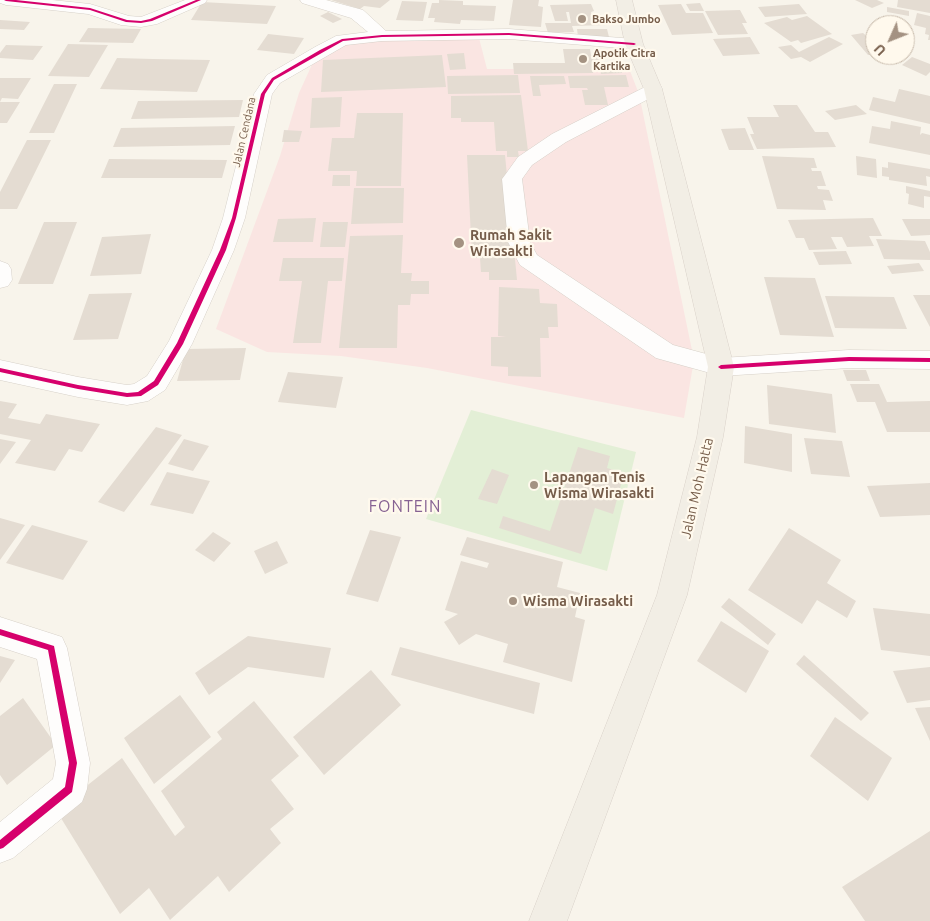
<!DOCTYPE html>
<html>
<head>
<meta charset="utf-8">
<style>
	body { margin:0 }
	#map { position:relative; width:930px; height:921px; overflow:hidden; background:#f8f4eb; font-family:Ubuntu,sans-serif }
	canvas { display:block }
	.north { position:absolute; left:865px; top:15px; width:50px; height:50px; box-sizing:border-box; background:#fff9ed; border:1px solid #c8bbac; border-radius:50%; rotate:226deg; font-size:14px; font-weight:700; line-height:20px; text-align:center; color:#765d4a }
	.north::after { content:''; display:block; margin:auto; width:18px; height:22px; background:#a49282; clip-path:polygon(50% 0,100% 100%,50% 72%,0 100%) }
</style>
</head>
<body>
<div id="map">
<canvas width="930" height="921"></canvas>
<div class="north">U</div>
</div>
<script>
const ctx = document.querySelector('canvas').getContext('2d');
ctx.lineJoin = 'round';
function fillPath(path, color) {
  ctx.fillStyle = color;
  ctx.fill(path, 'evenodd');
}
function toPath(rows) {
  const path = new Path2D();
  for (const r of rows) {
    path.moveTo(r[0], r[1]);
    for (let i = 2; i < r.length; i += 2) path.lineTo(r[i], r[i + 1]);
  }
  return path;
}
function strokePath(path, color, width, dash) {
  ctx.strokeStyle = color;
  ctx.lineWidth = width;
  ctx.lineCap = dash ? 'butt' : 'round';
  ctx.setLineDash(dash || []);
  ctx.stroke(path);
}
function drawText(font, color, halo, rows, align = 'center') {
  ctx.font = font + ' Ubuntu,sans-serif';
  ctx.lineWidth = 4.5;
  ctx.setLineDash([]);
  ctx.textBaseline = 'middle';
  ctx.strokeStyle = halo;
  ctx.fillStyle = color;
  for (const [text, x, y, turn = 0] of rows) {
    ctx.save();
    ctx.translate(x, y);
    ctx.rotate((+turn || 0) * Math.PI / 180);
    ctx.textAlign = isNaN(turn) ? turn : align;
    if (halo) ctx.strokeText(text, 0, 0);
    ctx.fillText(text, 0, 0);
    ctx.restore();
  }
}
const medical = toPath([
	[479,38,487,69,513,69,526,71,630,71,639,94,694,360,684,418,427,368,341,356,267,352,216,329,280,156,299,93,315,58,346,43,383,39]
]);
const green = toPath([
	[471,410,636,452,607,571,426,519]
]);
const building = toPath([
	[331,0,390,0,380,8,364,6,360,9],
	[439,0,463,1,463,5,496,6,494,21,461,20,460,24,434,22,435,18,428,18,432,3,439,3],
	[513,0,539,0,538,6,543,7,541,27,509,25],
	[855,0,877,0,884,3,872,8],
	[898,0,930,0,930,13,897,7],
	[402,1,427,2,423,21,396,20],
	[202,2,276,6,267,24,191,20],
	[700,3,704,11,690,11,686,4],
	[591,4,594,11,591,12,593,19,604,19,606,25,572,26,574,32,548,33,545,23,571,23,569,12,566,12,568,21,555,21,550,5],
	[681,4,686,13,703,13,713,33,672,35,658,5],
	[799,4,807,14,765,17,758,7],
	[887,7,909,11,909,16,887,12],
	[740,10,747,23,742,23,748,34,718,35,705,11],
	[328,12,342,19,333,23,320,16],
	[917,13,930,16,930,40,928,40,929,35,925,34,926,28,914,25],
	[807,16,832,34,801,43,798,40,791,42,764,23,787,17,792,20],
	[0,20,30,22,24,30,0,29],
	[88,28,141,29,133,43,79,42],
	[577,29,607,29,609,37,578,37],
	[863,33,875,43,875,54,868,55,851,35],
	[268,34,304,38,294,54,257,50],
	[750,37,760,54,723,56,713,39],
	[829,37,843,44,810,62,801,57,791,59,778,47,791,45,799,52],
	[68,44,108,45,89,77,48,76],
	[6,45,43,46,33,60,0,58,0,53],
	[563,49,590,49,591,55,600,55,603,66,594,66,593,73,514,74,513,63,565,63],
	[464,53,466,69,450,70,447,54],
	[442,55,446,87,321,92,323,60],
	[912,57,930,64,930,72,926,76,902,65],
	[117,58,153,59,210,60,197,92,100,89],
	[600,68,620,68,622,73,601,74],
	[518,75,520,93,448,94,447,76],
	[626,75,629,87,604,87,608,105,585,105,582,90,588,90,587,88,570,88,568,76],
	[530,76,564,76,566,84,539,85,541,96,533,96],
	[0,78,31,78,18,99,2,98,0,102,20,102,7,123,0,123],
	[54,84,77,84,54,133,29,133],
	[899,89,930,96,930,124,869,110,873,97,895,102],
	[521,95,528,151,518,151,519,157,507,157,507,151,496,151,494,122,461,122,461,118,451,118,451,96],
	[342,97,340,127,310,128,312,98],
	[243,100,239,117,131,119,138,101],
	[773,105,797,105,815,132,828,132,836,147,757,149,750,134,754,134,747,117,779,117],
	[856,105,867,114,835,120,825,111],
	[357,113,403,113,401,186,356,186,357,171,328,171,332,138,354,138],
	[891,121,921,127,920,135,922,133,930,135,930,155,869,143,872,126,890,129],
	[235,126,230,145,113,147,121,128],
	[745,128,754,150,729,150,721,129],
	[284,130,302,131,299,142,282,142],
	[27,140,51,140,17,209,0,209,0,192],
	[467,155,505,155,517,280,489,280,489,272,481,272,480,258,472,258],
	[762,156,814,158,817,168,811,168,812,171,821,171,826,186,817,186,818,189,829,190,833,201,823,200,826,210,777,209],
	[856,156,876,159,877,178,857,175],
	[109,159,227,160,222,178,101,178],
	[888,162,930,169,930,177,926,176,927,186,889,180,889,177,882,176,882,167,888,168],
	[333,175,350,175,350,186,332,186],
	[906,186,930,191,930,197,924,196,924,208,908,204,909,194,906,193],
	[354,188,404,188,403,223,351,224],
	[316,218,313,242,273,242,278,219],
	[873,218,882,236,869,236,874,246,847,247,842,237,831,237,837,249,809,250,804,238,796,238,788,220],
	[902,219,930,219,930,235,911,236],
	[44,222,77,222,53,284,18,284],
	[323,222,348,222,345,247,320,247],
	[151,234,141,274,90,276,102,237],
	[403,235,401,273,412,273,411,281,429,281,429,294,411,294,410,305,398,305,397,348,339,348,350,236],
	[876,239,925,241,930,252,930,260,884,259],
	[846,251,852,264,819,265,813,252],
	[283,258,344,258,342,281,328,281,321,343,293,343,302,281,279,281],
	[919,263,924,271,892,274,887,266],
	[764,277,815,278,834,337,780,335],
	[499,287,539,289,540,303,557,304,558,327,548,327,549,338,540,338,541,377,508,376,508,367,491,366,491,337,506,337,498,336],
	[132,293,118,339,73,340,89,294],
	[913,295,930,295,930,327],
	[825,296,894,297,907,329,835,328],
	[246,348,240,380,177,381,186,349],
	[843,370,866,370,870,381,847,381],
	[288,372,343,377,336,408,278,402],
	[850,384,879,384,887,402,930,401,930,432,887,432,875,402,857,402],
	[767,385,832,394,836,433,769,424],
	[0,401,17,404,8,418,40,424,46,414,100,424,82,452,69,449,55,471,15,463,31,440,0,434],
	[745,426,792,434,792,472,744,463],
	[156,427,182,435,124,512,98,502],
	[804,438,842,441,850,477,811,474],
	[0,439,16,442,0,464],
	[184,439,209,446,193,471,168,464],
	[578,447,610,456,607,468,624,473,613,514,595,508,581,554,499,528,503,516,550,531],
	[492,469,509,475,497,504,478,499],
	[167,472,210,481,193,514,150,505],
	[930,483,930,515,880,517,867,486],
	[0,518,25,525,0,560],
	[32,525,88,541,63,580,6,563],
	[789,528,841,560,827,583,856,601,847,618,817,600,802,624,748,590],
	[370,530,401,537,378,602,346,594],
	[213,532,231,543,214,562,195,550],
	[467,537,563,562,557,587,580,593,575,617,585,620,572,682,503,662,508,644,476,634,459,645,444,622,458,614,445,610,461,561,487,568,489,563,460,555],
	[277,541,288,563,265,574,254,551],
	[729,598,776,634,768,645,721,607],
	[873,608,930,614,930,656,881,650],
	[721,621,769,651,746,693,697,661],
	[248,636,331,648,324,678,248,667,209,695,195,673],
	[400,647,540,683,534,714,391,675],
	[804,655,869,713,861,721,796,664],
	[0,656,15,660,0,683],
	[930,667,930,700,907,703,893,671],
	[371,670,401,705,324,775,293,737],
	[180,695,211,737,154,784,124,738],
	[23,698,56,745,7,785,0,775,0,716],
	[254,701,299,756,271,780,294,809,270,829,281,843,229,892,218,876,170,920,149,888,120,914,56,810,122,758,175,836,185,827,161,791,222,739,217,732],
	[930,707,930,741,915,708],
	[835,717,892,758,868,801,810,756],
	[930,831,930,921,865,921,842,887]
]);
const minor = toPath([
	[0,0,52,0,90,4,129,16,141,17,185,0,207,0,205,3,157,24,141,27,121,25,88,14,6,5,0,3,0,0],
	[300,0,326,0,363,10,386,31,509,29,634,39,640,40,643,44,640,48,634,49,509,39,382,41,346,45,280,83,272,94,245,218,234,250,192,344,165,390,148,401,127,405,78,397,0,380,0,360,78,377,127,385,134,384,147,376,169,341,212,250,223,218,254,94,267,75,315,47,336,36,368,32,351,18,302,3,300,0],
	[653,83,660,85,662,89,660,93,566,142,532,165,522,179,530,242,537,255,673,345,721,358,849,350,930,351,930,369,849,368,721,376,656,358,520,265,508,242,502,179,505,175,518,157,552,134,653,83],
	[0,261,8,264,11,269,12,280,8,286,0,288,0,261],
	[0,617,62,637,67,648,90,763,87,789,82,802,13,858,0,863,0,822,53,779,56,763,37,659,0,647,0,617]
]);
const major = toPath([
	[616,0,632,0,643,44,662,89,734,367,723,437,687,595,567,921,529,921,657,595,697,437,708,367,644,89,625,44,616,0]
]);
const cycleway = toPath([
	[4,0,16,0,90,8,127,20,141,21,150,19,196,0,201,0,152,21,141,23,126,22,90,10,6,1,4,0],
	[509,33,634,43,636,44,634,45,509,35,382,37,343,41,274,80,265,94,236,218,226,250,183,344,158,385,141,396,127,397,78,389,0,372,0,368,78,385,127,393,138,392,154,381,177,343,220,250,232,218,261,94,272,78,320,50,342,39,382,35,509,33],
	[849,357,930,358,930,362,849,361,721,369,718,367,721,365,849,357],
	[0,629,54,646,77,763,72,792,3,848,0,849,0,840,65,787,69,763,48,650,0,635,0,629]
]);
const markers = [
	[582,19,5,"#a49282"],
	[583,59,5,"#a49282"],
	[459,243,6,"#a49282"],
	[534,485,5,"#a49282"],
	[513,601,5,"#a49282"]
];
const farPoinames = [
	["Bakso Jumbo",592,19],
	["Apotik Citra",593,53],
	["Kartika",593,66]
];
const farStreetnames = [
	["Jalan Cendana",244,132,-77]
];
const poiNames = [
	["Rumah Sakit",470,235],
	["Wirasakti",470,251],
	["Lapangan Tenis",544,477],
	["Wisma Wirasakti",544,493],
	["Wisma Wirasakti",523,601]
];
const streetNames = [
	["Jalan Moh Hatta",697,488,-77]
];
const quarterNames = [
	["FONTEIN",405,507]
];
fillPath(medical, '#fae5e2');
fillPath(green, '#e3efd6');
fillPath(building, '#e4dcd2');
strokePath(minor, '#d6d0c8', 1);
strokePath(major, '#d9d1c9', 1);
fillPath(minor, '#fefdfc');
fillPath(major, '#f2eee5');
fillPath(cycleway, '#d6006c');
for (const [x, y, r, color] of markers) {
  const dot = new Path2D();
  dot.arc(x, y, r, 0, 2 * Math.PI);
  ctx.fillStyle = color;
  ctx.fill(dot);
  strokePath(dot, '#fff9ed', 2);
}
drawText('bold 11px', '#765d4a', '#fff9ed', farPoinames, 'left');
drawText('11px', '#765d4a', '#fff9ed', farStreetnames);
drawText('bold 14px', '#765d4a', '#fff9ed', poiNames, 'left');
drawText('14px', '#765d4a', '#fff9ed', streetNames);
ctx.letterSpacing = '1px';
drawText('16px', '#866293', '#fff9ed', quarterNames);
ctx.letterSpacing = '0px';
</script>
</body>
</html>
